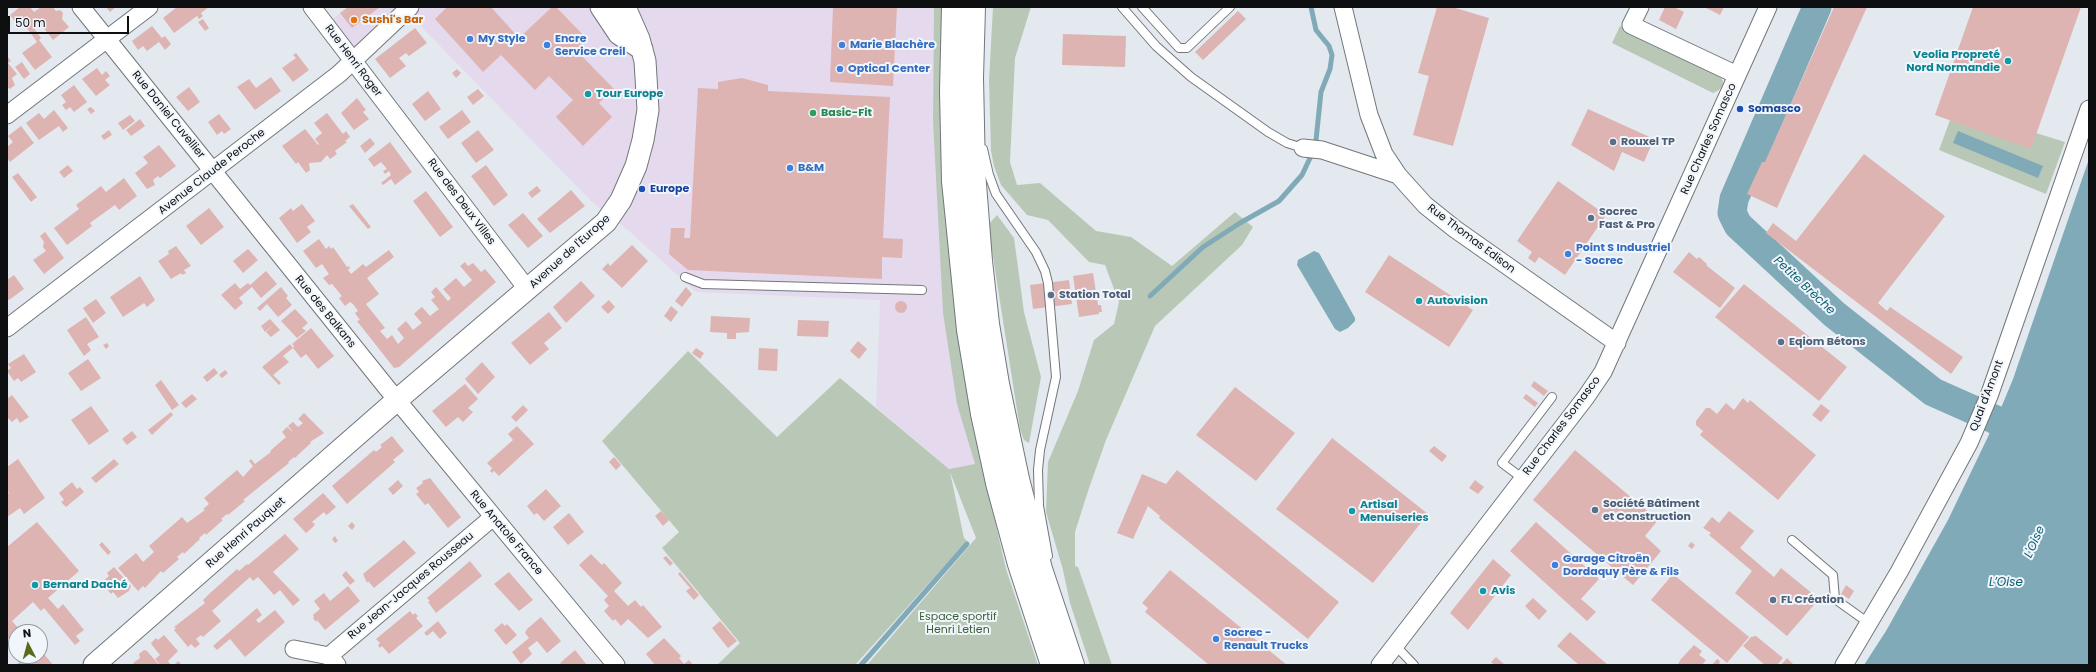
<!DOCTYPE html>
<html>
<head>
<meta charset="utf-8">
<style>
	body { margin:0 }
	#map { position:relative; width:2096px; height:672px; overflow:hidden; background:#e3e9ee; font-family:Poppins,sans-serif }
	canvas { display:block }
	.frame { position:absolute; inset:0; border:8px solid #0d0f10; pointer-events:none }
	.north { position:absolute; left:8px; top:624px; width:40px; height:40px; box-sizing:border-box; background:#f0f6fb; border:1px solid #959a9d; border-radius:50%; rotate:354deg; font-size:11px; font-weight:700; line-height:16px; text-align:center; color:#0d0f10 }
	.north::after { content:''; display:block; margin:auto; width:14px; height:18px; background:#5a6b17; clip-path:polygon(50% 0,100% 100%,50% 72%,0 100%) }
	.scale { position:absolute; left:8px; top:16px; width:121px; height:18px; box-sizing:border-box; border:2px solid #0d0f10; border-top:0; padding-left:5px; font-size:12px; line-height:14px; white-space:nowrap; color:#0d0f10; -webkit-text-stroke:3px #f0f6fb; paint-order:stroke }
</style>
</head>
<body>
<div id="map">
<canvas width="2096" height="672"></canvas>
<div class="frame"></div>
<div class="north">N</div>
<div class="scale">50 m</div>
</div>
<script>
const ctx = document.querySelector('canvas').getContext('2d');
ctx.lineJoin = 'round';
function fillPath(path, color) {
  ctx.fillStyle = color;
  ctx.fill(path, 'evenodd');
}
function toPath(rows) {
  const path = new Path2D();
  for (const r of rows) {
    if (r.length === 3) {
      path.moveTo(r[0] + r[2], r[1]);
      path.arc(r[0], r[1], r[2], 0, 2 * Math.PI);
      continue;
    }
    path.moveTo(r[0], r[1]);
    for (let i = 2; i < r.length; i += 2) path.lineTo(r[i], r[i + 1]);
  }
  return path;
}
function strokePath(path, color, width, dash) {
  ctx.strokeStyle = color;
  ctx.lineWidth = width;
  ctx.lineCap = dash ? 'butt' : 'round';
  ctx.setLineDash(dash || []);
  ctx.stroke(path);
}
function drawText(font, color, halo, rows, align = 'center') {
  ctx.font = font + ' Poppins,sans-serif';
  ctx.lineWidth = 4;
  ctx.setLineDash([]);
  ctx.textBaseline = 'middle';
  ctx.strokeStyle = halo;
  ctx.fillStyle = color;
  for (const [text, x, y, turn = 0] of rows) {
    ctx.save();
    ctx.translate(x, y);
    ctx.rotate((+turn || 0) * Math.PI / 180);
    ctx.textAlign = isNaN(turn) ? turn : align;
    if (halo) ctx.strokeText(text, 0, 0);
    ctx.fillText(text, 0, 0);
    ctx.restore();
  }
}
const commercial = toPath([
	[348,7,939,7,975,464,949,469,876,407,880,300,696,292,628,230,592,202,406,11,359,57,331,20]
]);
const green = toPath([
	[934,7,943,7,962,352,973,425,1006,569,1038,665,867,665,976,538,950,472,964,538,967,541,855,665,717,665,740,643,662,548,679,532,602,441,688,351,777,437,840,378,949,469,975,464,957,404,943,313,933,120],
	[993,7,1031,7,1015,58,1010,162,1017,185,1040,183,1096,231,1131,237,1172,266,1235,212,1253,227,1242,245,1155,326,1106,440,1089,488,1075,532,1075,566,1078,567,1112,665,1090,665,1070,603,1063,570,1046,512,1048,462,1078,391,1094,340,1114,324,1119,302,1105,265,1089,262,1048,220,1027,215,1001,185,994,166,991,151,989,81],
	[1620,26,1720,76,1723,81,1722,86,1719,90,1713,93,1612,43],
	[1950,120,2036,133,2065,142,2046,194,1939,150],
	[997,215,1014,238,1024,312,1041,377,1029,443,1024,440,1020,429,988,225]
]);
const water = toPath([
	[1958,131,2043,166,2038,178,1953,143],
	[2089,159,2089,665,1864,665,1886,631,1948,520,1996,420,2013,379],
	[1314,251,1319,253,1355,318,1355,321,1348,328,1340,332,1335,329,1297,265,1298,260]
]);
const stream = toPath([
	[1311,7,1316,30,1329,46,1332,55,1330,69,1321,92,1316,140],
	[1150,296,1203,247,1240,223,1279,201,1302,175,1311,156],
	[861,665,967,544]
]);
const river = toPath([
	[1817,7,1734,199,1732,213,1738,225,1834,314,1933,392,1996,420,2026,447]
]);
const building = toPath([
	[20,7,30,7,34,12,41,7,53,7,56,11,60,10,63,13,62,19,69,27,53,40,39,22,33,27,41,38,39,40,52,57,35,70,22,53,37,42,23,23,19,26,10,15],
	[106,7,116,7,110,12],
	[177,7,209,7,201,13,203,16,202,17,199,19,197,16,174,33,163,18],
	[348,7,380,7,352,28,340,13],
	[447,7,491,7,519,38,552,7,556,7,587,39,576,50,614,89,599,103,612,117,583,146,556,117,573,100,549,76,535,90,501,55,483,72,435,19],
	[833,7,897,7,893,86,830,82],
	[1437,7,1452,7,1489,18,1453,146,1413,135,1429,76,1418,73],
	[1665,7,1674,7,1684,12,1676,29,1659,20],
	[1704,7,1724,7,1720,15],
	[1834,7,1867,7,1777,208,1747,194,1762,162,1765,162],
	[1973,7,2081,7,2031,149,1935,115],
	[1238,11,1246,19,1203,60,1195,52],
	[203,19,209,28,205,31,198,22],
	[152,26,162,38,165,36,171,44,165,50,159,42,147,51,143,46,138,50,132,41],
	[415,28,427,43,409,56,406,53,399,58,406,66,390,78,375,59],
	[1063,34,1126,36,1125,67,1062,65],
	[296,53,309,70,293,82,282,68,296,58,293,55],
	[7,56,11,61,8,63,17,74,12,78,15,85,10,89,7,87],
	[22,62,30,74,24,79,15,67],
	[97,68,102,75,106,71,110,76,105,80,110,85,96,96,82,79],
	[457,69,461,73,456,78,452,73],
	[271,77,281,91,255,110,237,87,249,79,256,88],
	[742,78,768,85,768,91,890,97,883,238,903,239,902,258,882,257,882,279,688,270,669,254,671,228,685,228,684,238,690,238,698,88,718,89,718,82],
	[74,85,87,102,74,112,70,107,66,110,62,105,66,102,61,95],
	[189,87,200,102,188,111,176,97],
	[478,89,484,96,473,105,467,97],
	[428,91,441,109,425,121,412,104],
	[357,98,366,110,363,112,369,119,354,130,341,113],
	[91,107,95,111,91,114,87,109],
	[1588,109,1654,139,1644,162,1622,152,1614,171,1571,145],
	[54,110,68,128,63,132,59,126,39,140,26,123,39,113,44,119],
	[462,110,471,122,448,139,439,127],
	[327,113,343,134,346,131,350,137,345,141,347,142,335,151,337,154,330,159,327,155,321,162,309,163,310,170,306,173,298,162,296,164,282,146,305,129,318,145,319,144,315,139,322,133,314,123],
	[219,114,231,129,224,134,222,131,217,135,208,122],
	[130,115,135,121,123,130,118,123],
	[140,119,145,126,131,136,126,130],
	[21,126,34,143,10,162,7,158,7,147,13,142,8,136],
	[109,130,112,135,104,140,101,136],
	[478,130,494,150,476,163,461,143],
	[370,138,375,144,365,153,360,146],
	[390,142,412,172,395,185,391,179,383,185,381,183,391,175,389,171,385,174,383,171,387,169,381,162,374,167,368,159],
	[159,145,176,166,160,178,158,176,153,180,155,185,147,189,135,173,148,163,143,157],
	[1864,154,1945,216,1878,303,1887,311,1890,307,1963,357,1951,374,1766,233,1773,223,1796,241],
	[68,165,73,171,64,178,59,172],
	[486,165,508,195,494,206,471,176],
	[18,173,37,197,31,202,12,177],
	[124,178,137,196,119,210,115,205,90,223,92,226,67,245,54,228,79,209,76,205,101,186,106,192],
	[1558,181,1606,215,1565,275,1539,257,1535,263,1528,258,1532,252,1517,241],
	[537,186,541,191,532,198,528,193],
	[571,190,585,206,550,233,537,219],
	[426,191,453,227,440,237,413,201],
	[302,204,315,221,307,227,311,232,297,243,279,218,291,208,293,211],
	[353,204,371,227,368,229,349,206],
	[209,208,224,227,201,245,186,226],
	[523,213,543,236,528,248,508,225],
	[45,232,64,258,44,274,33,260,46,251,43,247,44,242,40,236],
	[319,239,326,249,329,246,331,249,333,247,347,267,349,266,350,268,348,270,351,274,363,264,366,267,389,250,394,257,367,278,379,294,366,304,385,328,380,331,387,339,392,335,398,344,404,338,397,329,406,321,413,330,422,323,414,314,418,310,422,307,430,316,439,309,431,300,435,297,431,292,436,287,448,301,451,298,443,289,456,278,464,287,472,280,460,266,465,262,468,266,473,263,481,272,485,269,496,282,399,367,394,368,357,321,360,320,355,313,358,311,353,304,350,302,345,306,339,298,342,296,332,284,329,285,323,278,329,274,322,264,316,268,303,251],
	[632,245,648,261,622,288,602,269,608,263,610,266],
	[176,246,191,266,184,270,186,273,182,275,181,273,171,279,158,261,169,254,168,251],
	[248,249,258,260,243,273,233,261],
	[1689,252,1697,259,1699,257,1707,264,1706,265,1735,288,1720,308,1673,272],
	[1389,255,1473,310,1449,347,1365,292],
	[266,271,277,284,261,298,252,287,239,298,243,303,235,310,221,295,235,283,240,289,248,283,250,285],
	[1093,273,1098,305,1101,305,1102,312,1099,312,1099,314,1079,317,1073,276],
	[14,275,24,289,9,300,7,298,7,280],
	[140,276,155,300,147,307,144,303,123,317,110,297],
	[1069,280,1072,304,1033,309,1030,285],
	[581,281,595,296,566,323,553,307],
	[1744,284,1847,367,1819,401,1715,317],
	[281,287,288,296,286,298,292,305,278,317,267,304,260,311,257,308],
	[686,287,692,294,682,307,675,301],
	[96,299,106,313,93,323,83,308],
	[609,300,615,307,608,314,601,307],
	[901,307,6],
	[671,306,678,312,671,322,664,316],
	[295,309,308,323,302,328,306,331,297,338,281,321],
	[549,312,562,328,544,343,549,349,530,365,511,343],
	[711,316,750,318,749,332,736,333,736,339,727,339,727,333,710,332],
	[86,317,99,337,87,344,91,350,84,356,67,330],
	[270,319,280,330,271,337,266,332,273,325,265,332,261,326],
	[798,320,829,321,828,337,797,336],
	[311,328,334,356,318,369,306,354,301,358,293,348,294,346,292,344],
	[858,341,867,349,859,359,850,351],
	[107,343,109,346,106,349,103,345],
	[290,344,293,348,283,356,289,362,273,375,281,383,279,385,262,367],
	[696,348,704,353,700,359,692,353],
	[759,348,778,349,777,371,758,370],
	[24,354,36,372,21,382,18,378,14,381,7,371,11,368,8,364],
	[88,359,101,378,81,391,68,373],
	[482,362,495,377,478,394,465,379],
	[214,368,218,373,207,382,203,377],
	[225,370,228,373,222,378,219,375],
	[161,380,179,405,172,410,155,385],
	[1534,381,1548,391,1544,396,1531,386],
	[465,384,478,399,468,408,473,412,463,422,458,417,446,427,432,411],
	[1235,387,1295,433,1256,481,1196,435],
	[192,394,197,399,186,408,181,403],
	[1526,394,1538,403,1535,407,1523,398],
	[12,395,29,417,20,423,17,418,12,422,7,417,7,399],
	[1743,398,1748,403,1750,400,1816,455,1778,500,1700,435,1703,431,1696,425,1696,421,1706,408,1710,408,1717,414,1726,403,1734,410],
	[1821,404,1830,411,1821,422,1812,415],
	[523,405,528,410,516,422,511,417],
	[91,406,109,431,89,445,71,420],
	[171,412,173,415,152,435,148,430],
	[304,413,324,433,310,442,311,443,300,453,295,458,294,457,288,462,289,463,243,500,245,501,228,515,227,514,221,519,223,520,206,535,205,533,199,538,200,539,184,554,183,552,177,557,179,559,163,573,161,571,145,588,143,586,138,591,118,568,136,553,143,562,154,552,149,546,182,517,187,523,205,510,203,509,209,504,204,498,237,470,243,477,253,466,249,461,251,459,255,464,271,452,270,451,286,437,282,432,287,427,294,433,288,426,293,422,298,427,303,423,298,419],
	[517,426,534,444,499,476,494,471,492,473,490,471,492,468,487,463,513,440,508,434],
	[132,431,137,437,127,445,122,439],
	[392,436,404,451,393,460,395,462,347,504,332,486,374,450,376,452,382,447,380,445],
	[1332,438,1428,514,1373,583,1276,509],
	[1434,446,1447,456,1442,462,1429,451],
	[1575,450,1658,520,1645,536,1661,551,1633,585,1533,500],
	[614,457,621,465,616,470,609,462],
	[18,459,45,498,24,514,20,508,7,517,7,494,9,493,7,490,7,467],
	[114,459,119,464,96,483,91,478],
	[1177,470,1339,602,1308,639,1159,518,1160,516,1148,506,1133,539,1117,533,1142,474,1166,484],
	[430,478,461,517,448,528,428,503,425,505,416,494,419,492,416,488,423,483,422,481],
	[398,480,403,486,393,495,388,489],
	[1475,480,1484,487,1478,494,1469,488],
	[72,482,77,489,80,487,84,492,66,507,61,502,64,500,59,493],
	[546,489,561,506,544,521,537,513,534,515,527,506],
	[323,493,336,507,328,514,326,515,324,512,312,522,315,524,313,527,306,533,293,519],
	[661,511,669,520,663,526,655,516],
	[1729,511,1754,531,1740,548,1774,577,1781,568,1819,599,1787,636,1735,593,1752,571,1709,535,1711,533,1703,528,1712,517,1719,523],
	[569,513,584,532,568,545,553,527],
	[37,522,79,571,48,598,58,609,63,604,84,630,76,636,80,641,75,645,44,608,41,611,33,602,12,621,19,629,7,640,7,547],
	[352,522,355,526,352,530,348,526],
	[1536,522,1599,579,1581,599,1596,612,1587,621,1510,551],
	[285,534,299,549,273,572,300,600,293,606,280,590,274,595,258,577,253,581,250,577,212,611,221,621,203,637,201,635,196,639,200,644,195,648,191,644,188,647,174,630,176,628,174,627,205,603,203,600,209,594,237,569,239,571,247,564,248,565],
	[335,536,338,541,335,543,332,539],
	[404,540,416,553,374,588,368,581,367,583,363,574],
	[102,542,111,552,108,555,99,545],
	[1691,542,1695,545,1692,549,1688,546],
	[591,554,602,565,604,563,622,583,614,591,628,606,635,600,641,607,643,605,662,627,648,638,628,619,621,626,615,619,613,621,604,611,609,606,604,600,608,596,579,565],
	[666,556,673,563,670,566,663,558],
	[1493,559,1511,575,1468,630,1450,613],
	[470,561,482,576,436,613,428,602,430,601,427,598],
	[114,567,131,586,129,591,118,598,113,592,111,594,105,587,107,585,103,581,109,576,107,573],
	[1170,570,1287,665,1209,665,1145,612,1148,608,1142,603],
	[346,571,355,581,350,585,342,575],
	[509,572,533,600,519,611,494,584],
	[680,572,699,595,694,600,686,591,690,588,678,574],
	[1673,574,1749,637,1727,663,1651,600],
	[1846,585,1854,591,1849,599,1841,594],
	[348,586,360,601,325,630,317,620,316,622,313,618,314,617,313,615,320,609,314,601,324,593,330,601],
	[1533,598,1547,611,1539,620,1525,606],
	[257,608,262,615,256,620,259,623,275,610,285,622,245,657,230,639,217,650,213,646],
	[410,611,413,615,415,613,418,616,416,618,423,626,389,654,382,646,380,648,378,645,380,643,376,639],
	[541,617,561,641,547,653,537,641,528,648,532,654,521,664,512,652,529,638,525,633,527,629],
	[438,621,447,633,440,639,433,631,427,636,424,633],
	[720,621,737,641,728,648,712,628],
	[502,623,505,626,507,624,517,635,506,645,494,630],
	[1570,632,1608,665,1579,665,1557,646],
	[164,635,178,651,168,661,171,665,160,665,155,659,160,655,152,645,151,643,156,638,158,640],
	[1756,636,1783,658,1777,665,1765,665,1743,646,1751,637],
	[664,638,681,656,679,658,684,664,689,660,693,665,655,665,646,654],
	[1694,645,1702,651,1699,655,1706,660,1702,665,1680,665,1678,664,1681,659],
	[40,649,53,665,16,665,26,656,40,656],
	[144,650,147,651,159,665,135,665,133,663,140,658,139,654],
	[575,650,587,665,562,665,560,663],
	[1496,657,1505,665,1494,665,1491,662],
	[1787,658,1793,664,1792,665,1781,665],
	[1717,659,1720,661,1719,663,1721,665,1712,665],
	[178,661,182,665,174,665]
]);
const service = toPath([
	[1122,7,1156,46,1191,77,1268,132,1287,143,1303,148],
	[1142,7,1179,48,1187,48,1230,7],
	[983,149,989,175,996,194,1036,252,1045,271,1048,283,1056,377,1040,450,1038,470,1039,506,1048,556],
	[685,277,703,284,922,290],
	[1522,478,1502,463,1552,397],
	[1792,540,1833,575,1835,599,1870,624],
	[1395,645,1414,665]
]);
const minor = toPath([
	[81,7,387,388,616,665],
	[312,7,528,290],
	[1343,7,1369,115,1384,154,1398,175,1425,205,1455,229,1617,343],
	[1640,7,1631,25,1737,75],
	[7,115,149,7],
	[1303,148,1322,150,1398,175],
	[7,328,339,74,410,7],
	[294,649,329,656],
	[337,665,329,656,493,517],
	[1380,665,1586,397,1603,372,1768,7],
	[1844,665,1899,572,1969,443,1989,396,2089,109]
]);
const tertiary = toPath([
	[601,7,619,34,642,49],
	[94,665,397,400,606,222,621,200,636,166,643,140,648,110,645,61,639,39,625,7]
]);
const trunk = toPath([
	[953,7,951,91,953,181,968,330,982,414,997,483,1019,564,1052,665],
	[974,7,972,78,974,171,981,261,988,324,998,384,1018,479,1041,569,1073,665]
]);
const markers = [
	[354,20,4,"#e8710a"],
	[470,39,4,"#3f7fe0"],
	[547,45,4,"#3f7fe0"],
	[842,45,4,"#3f7fe0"],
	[2008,61,4,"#0f9aa8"],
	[840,69,4,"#3f7fe0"],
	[588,94,4,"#0f9aa8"],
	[1740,109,4,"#1a4fb4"],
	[813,113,4,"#2e9e5b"],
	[1613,142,4,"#5c6f8a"],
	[790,168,4,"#3f7fe0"],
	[642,189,4,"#1a4fb4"],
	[1591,218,4,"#5c6f8a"],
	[1568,254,4,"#3f7fe0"],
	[1051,295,4,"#5c6f8a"],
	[1419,301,4,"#0f9aa8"],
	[1781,342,4,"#5c6f8a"],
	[1595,510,4,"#5c6f8a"],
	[1352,511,4,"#0f9aa8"],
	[1555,565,4,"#3f7fe0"],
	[35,585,4,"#0f9aa8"],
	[1483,591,4,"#0f9aa8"],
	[1773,600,4,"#5c6f8a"],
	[1216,639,4,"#3f7fe0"]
];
const foodNames = [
	["Sushi's Bar",362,20]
];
const shopNames = [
	["My Style",478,39],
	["Encre",555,39],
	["Service Creil",555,52],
	["Marie Blachère",850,45],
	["Optical Center",848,69],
	["B&M",798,168],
	["Point S Industriel",1576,248],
	["- Socrec",1576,261],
	["Garage Citroën",1563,559],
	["Dordaquy Père & Fils",1563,572],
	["Socrec -",1224,633],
	["Renault Trucks",1224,646]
];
const cultureNames = [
	["Veolia Propreté",2000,55,"right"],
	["Nord Normandie",2000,68,"right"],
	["Tour Europe",596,94],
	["Autovision",1427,301],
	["Artisal",1360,505],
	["Menuiseries",1360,518],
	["Bernard Daché",43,585],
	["Avis",1491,591]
];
const streetNames = [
	["Rue Henri Roger",353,61,53],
	["Rue Daniel Cuvellier",168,115,51],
	["Rue Charles Somasco",1709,139,-66],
	["Avenue Claude Peroche",212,172,-38],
	["Rue des Deux Villes",461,202,53],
	["Rue Thomas Edison",1471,239,37],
	["Avenue de l'Europe",570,252,-42],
	["Rue des Balkans",325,312,51],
	["Quai d'Amont",1987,396,-69],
	["Rue Charles Somasco",1562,426,-53],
	["Rue Henri Pauquet",246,533,-41],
	["Rue Anatole France",506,533,50],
	["Rue Jean-Jacques Rousseau",411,586,-40]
];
const transitNames = [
	["Somasco",1748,109],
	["Europe",650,189]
];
const leisureNames = [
	["Basic-Fit",821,113]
];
const serviceNames = [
	["Rouxel TP",1621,142],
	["Socrec",1599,212],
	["Fast & Pro",1599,225],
	["Station Total",1059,295],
	["Eqiom Bétons",1789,342],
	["Société Bâtiment",1603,504],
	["et Construction",1603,517],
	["FL Création",1781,600]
];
const parkNames = [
	["Espace sportif",958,617],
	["Henri Letien",958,630]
];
const waterNames = [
	["Petite Brèche",1804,286,43],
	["L'Oise",2035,542,-66],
	["L’Oise",2006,583]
];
fillPath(commercial, '#e5d9ed');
fillPath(green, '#b9c8b6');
fillPath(water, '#81aab8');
strokePath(stream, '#81aab8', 5);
strokePath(river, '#81aab8', 29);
fillPath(building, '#deb4b3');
strokePath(service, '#72777b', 10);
strokePath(minor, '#72777b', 19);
strokePath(tertiary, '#72777b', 23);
strokePath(trunk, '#72777b', 24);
strokePath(service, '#fff', 8);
strokePath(minor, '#fff', 17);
strokePath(tertiary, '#fff', 21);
strokePath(trunk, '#fff', 22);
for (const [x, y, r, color] of markers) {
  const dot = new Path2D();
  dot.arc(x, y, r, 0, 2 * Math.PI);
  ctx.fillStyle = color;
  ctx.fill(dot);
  strokePath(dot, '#f0f6fb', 1.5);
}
drawText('bold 11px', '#c56008', '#f0f6fb', foodNames, 'left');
drawText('bold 11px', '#366cbe', '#f0f6fb', shopNames, 'left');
drawText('bold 11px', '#0d838f', '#f0f6fb', cultureNames, 'left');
drawText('11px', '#0d0f10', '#f0f6fb', streetNames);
drawText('bold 11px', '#164399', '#f0f6fb', transitNames, 'left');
drawText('bold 11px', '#27864d', '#f0f6fb', leisureNames, 'left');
drawText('bold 11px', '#4e5e75', '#f0f6fb', serviceNames, 'left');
drawText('11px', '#3d5f34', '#f0f6fb', parkNames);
drawText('italic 12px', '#0e6075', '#f0f6fb', waterNames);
</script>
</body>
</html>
